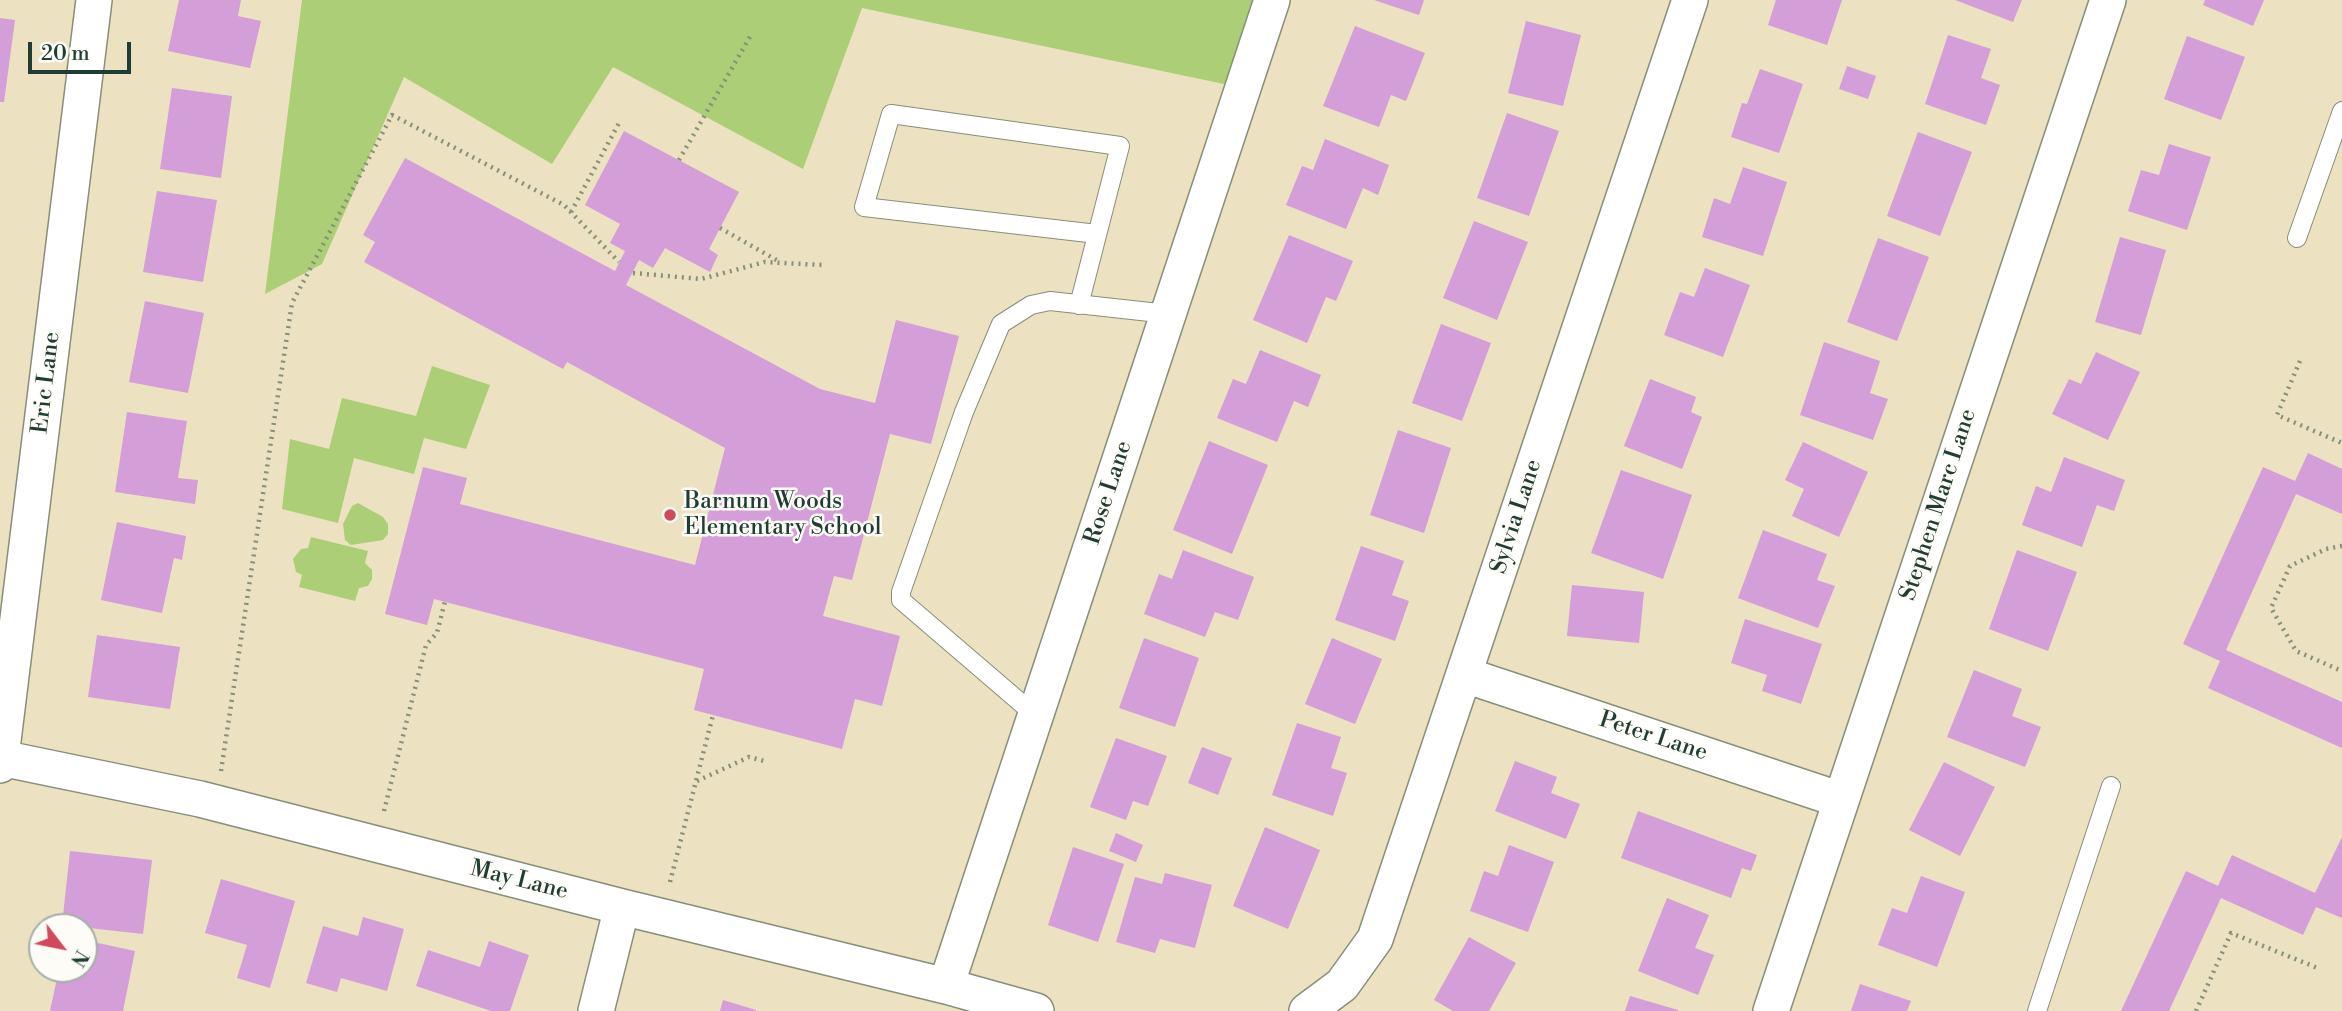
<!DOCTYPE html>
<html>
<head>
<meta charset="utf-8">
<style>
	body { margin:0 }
	#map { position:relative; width:2342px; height:1011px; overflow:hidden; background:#ece1c0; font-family:"Libre Bodoni",serif }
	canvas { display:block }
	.north { position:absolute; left:28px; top:913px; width:70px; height:70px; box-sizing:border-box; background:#fdfcf7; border:2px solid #a4b0a9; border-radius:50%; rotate:122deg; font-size:19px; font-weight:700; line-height:28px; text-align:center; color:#1f3d34 }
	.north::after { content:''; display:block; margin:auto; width:24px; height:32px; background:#d1495b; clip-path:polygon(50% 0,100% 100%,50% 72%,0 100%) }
	.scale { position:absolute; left:28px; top:42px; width:103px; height:32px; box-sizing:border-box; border:4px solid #1f3d34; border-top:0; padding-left:9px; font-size:21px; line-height:24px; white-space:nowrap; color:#1f3d34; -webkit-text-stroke:5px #fdfcf7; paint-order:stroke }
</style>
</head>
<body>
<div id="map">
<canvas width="2342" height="1011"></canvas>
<div class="north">N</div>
<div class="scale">20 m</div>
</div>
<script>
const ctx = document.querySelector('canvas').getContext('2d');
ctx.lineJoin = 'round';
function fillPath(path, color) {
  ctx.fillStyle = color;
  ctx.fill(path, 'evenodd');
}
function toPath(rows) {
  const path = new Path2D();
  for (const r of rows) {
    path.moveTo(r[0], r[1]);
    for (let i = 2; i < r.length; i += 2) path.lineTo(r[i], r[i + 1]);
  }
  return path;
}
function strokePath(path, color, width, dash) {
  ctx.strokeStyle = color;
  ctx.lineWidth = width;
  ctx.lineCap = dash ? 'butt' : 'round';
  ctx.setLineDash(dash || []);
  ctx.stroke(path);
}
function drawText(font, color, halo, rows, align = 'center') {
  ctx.font = font + ' "Libre Bodoni",serif';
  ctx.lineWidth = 5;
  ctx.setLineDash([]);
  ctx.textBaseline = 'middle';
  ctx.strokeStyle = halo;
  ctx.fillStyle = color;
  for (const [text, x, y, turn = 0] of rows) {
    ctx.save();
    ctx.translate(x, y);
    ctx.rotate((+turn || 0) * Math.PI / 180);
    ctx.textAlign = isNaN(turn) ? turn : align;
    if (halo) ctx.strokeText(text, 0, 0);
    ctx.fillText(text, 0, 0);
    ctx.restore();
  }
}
const green = toPath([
	[302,0,1272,0,1243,88,862,8,803,169,613,67,552,164,404,77,322,264,265,294],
	[432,366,490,385,466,449,424,438,414,474,354,458,338,523,282,509,290,439,329,449,342,398,416,416],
	[358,503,383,517,388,524,388,534,383,540,351,545,345,540,343,524,352,506],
	[311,537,368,551,365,563,372,570,372,579,368,586,359,588,355,601,299,587,302,575,296,572,293,559,301,549,308,548]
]);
const building = toPath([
	[179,0,241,0,238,16,261,21,250,68,168,51],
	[1374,0,1424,0,1419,15],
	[1776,0,1842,0,1827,45,1768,25],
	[1955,0,2022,0,2013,22],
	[2205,0,2264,0,2253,26,2203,5],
	[0,18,15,20,4,102,0,102],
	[1526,21,1581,35,1563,106,1508,93],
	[1355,26,1425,53,1406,101,1391,95,1379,127,1323,106],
	[1948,35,1991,49,1981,78,2000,85,1986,125,1925,104],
	[2187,36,2245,57,2221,120,2164,99],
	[1847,66,1876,76,1868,99,1839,89],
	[1760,69,1803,84,1779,153,1731,137,1742,103,1747,104],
	[172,88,232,96,221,178,160,169],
	[1507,113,1559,131,1529,216,1477,198],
	[624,131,739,192,709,249,718,255,710,272,665,248,653,268,639,260,626,285,820,389,875,403,896,320,959,336,931,444,890,434,852,580,834,576,823,616,900,636,882,706,855,699,842,749,694,710,704,669,434,599,427,625,385,614,423,467,467,478,460,504,695,565,725,448,567,362,563,369,364,262,375,242,363,235,405,158,615,271,625,251,610,243,620,224,585,205],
	[1918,132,1972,152,1940,236,1887,216],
	[1325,139,1389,165,1378,195,1363,188,1346,229,1286,205,1302,166,1313,170],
	[2169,144,2211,157,2187,230,2128,211,2141,170,2159,175],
	[1743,167,1787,182,1763,256,1702,237,1714,198,1730,204],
	[157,191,217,200,203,282,143,272],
	[1474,221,1528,242,1497,320,1443,298],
	[1289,235,1353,261,1336,301,1326,297,1307,343,1253,320],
	[2120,237,2166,250,2141,335,2095,322],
	[1878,238,1929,257,1897,341,1847,322],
	[1705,268,1750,285,1723,357,1664,335,1680,292,1694,297],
	[145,301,204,313,188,393,129,382],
	[1441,324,1491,343,1462,421,1412,403],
	[1824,342,1880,361,1870,393,1888,399,1873,440,1800,415],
	[1260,350,1321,375,1308,407,1294,401,1277,442,1217,418,1233,379,1246,384],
	[2096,352,2140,372,2108,440,2052,414,2069,379,2081,384],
	[1650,379,1696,397,1691,412,1702,417,1682,469,1624,446],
	[127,412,187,421,178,478,198,480,195,504,115,492],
	[1398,430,1451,448,1424,533,1370,515],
	[1209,441,1268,465,1232,554,1173,530],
	[1803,442,1868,472,1839,537,1792,516,1804,489,1785,480],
	[2308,453,2342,469,2342,514,2296,494,2226,650,2342,702,2342,748,2208,688,2220,661,2183,644,2263,467,2295,481],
	[2064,457,2125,480,2114,511,2097,505,2082,547,2022,525,2036,486,2051,492],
	[1621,470,1692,495,1663,579,1591,553],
	[117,522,186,536,182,560,174,558,162,613,101,600],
	[1763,530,1827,554,1817,580,1835,586,1818,628,1738,598],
	[1361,546,1404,561,1392,595,1409,601,1395,641,1335,620],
	[1183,550,1254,577,1238,620,1215,612,1205,637,1144,614,1159,574,1172,579],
	[2017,550,2077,572,2048,651,1989,629],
	[1572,585,1644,592,1639,643,1567,636],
	[1745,619,1822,644,1801,704,1762,691,1767,675,1731,663],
	[97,635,180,647,170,709,88,697],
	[1144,638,1199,658,1175,727,1119,708],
	[1332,638,1382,659,1355,724,1305,704],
	[1974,670,2022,689,2012,716,2041,727,2025,767,1947,737],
	[1297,723,1341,737,1331,768,1347,773,1333,816,1272,795],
	[1116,738,1167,756,1148,806,1133,801,1126,820,1090,807],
	[1202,747,1232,758,1218,795,1188,783],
	[1515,761,1557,777,1551,793,1580,804,1566,839,1495,811],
	[1944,762,1995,787,1960,856,1909,830],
	[1638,811,1757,855,1751,871,1742,868,1731,898,1621,858],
	[1265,827,1320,850,1288,929,1233,906],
	[1116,833,1143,845,1136,862,1109,851],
	[2342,837,2342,918,2316,907,2303,935,2221,898,2169,1011,2121,1011,2186,871,2218,886,2232,855,2315,893],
	[1509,845,1554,862,1528,932,1470,911,1484,871,1498,876],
	[1073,847,1124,864,1098,942,1048,925],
	[70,851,152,860,143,934,62,925],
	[1165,873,1212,885,1195,948,1160,939,1155,953,1116,942,1135,877,1162,884],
	[1921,876,1965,892,1937,967,1878,945,1892,908,1907,913],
	[221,879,295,901,270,988,237,978,247,945,205,933],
	[1667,898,1709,915,1695,948,1714,955,1698,995,1638,971],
	[363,917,404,929,387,991,341,978,337,992,306,983,323,926,358,936],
	[1469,937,1516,963,1489,1011,1453,1011,1434,1000],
	[84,940,135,951,123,1011,50,1011,59,969,84,969],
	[489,941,529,955,510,1011,491,1011,416,986,428,950,480,967],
	[1860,984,1911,1001,1907,1011,1851,1011],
	[1630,996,1678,1010,1678,1011,1625,1011],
	[723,1000,756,1010,756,1011,720,1011]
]);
const path = toPath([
	[679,160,751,35],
	[571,212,619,123],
	[720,228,780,262],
	[633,273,701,279,765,262,822,265],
	[2300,361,2277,415,2342,443],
	[2342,546,2326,549,2290,566,2271,608,2296,651,2342,671],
	[221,771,292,303,392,115,564,205,619,262],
	[697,781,749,757,764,761],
	[384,811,426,645,437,633,445,601],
	[670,882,713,715],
	[2196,1011,2231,933,2320,969]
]);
const service = toPath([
	[2297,238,2342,111],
	[1079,305,1120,146,891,114,864,207,1097,234],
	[1035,715,901,600,901,592,964,412,1001,324,1031,305,1050,301,1168,314],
	[2037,1011,2111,786]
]);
const minor = toPath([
	[1465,675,1841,800],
	[1,758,200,799,622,907,946,986,1036,1011],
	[0,765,94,0],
	[946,986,1272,0],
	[596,1011,622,907],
	[1307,1011,1342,985,1375,939,1690,0],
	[1771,1011,2108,0]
]);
const markers = [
	[670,515,7,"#d1495b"]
];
const streetNames = [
	["Eric Lane",47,383,-83],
	["Rose Lane",1109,493,-72],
	["Stephen Marc Lane",1939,505,-72],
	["Sylvia Lane",1517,517,-72],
	["Peter Lane",1653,737,18],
	["May Lane",519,881,14]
];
const poiNames = [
	["Barnum Woods",684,502],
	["Elementary School",684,528]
];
fillPath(green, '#acce77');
fillPath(building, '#d49ed8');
strokePath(service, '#868f7a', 20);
strokePath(minor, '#868f7a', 38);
strokePath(path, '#868f7a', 4.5, [2, 5]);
strokePath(service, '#fff', 18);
strokePath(minor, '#fff', 35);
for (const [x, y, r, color] of markers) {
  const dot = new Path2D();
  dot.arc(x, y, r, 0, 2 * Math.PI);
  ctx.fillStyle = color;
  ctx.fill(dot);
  strokePath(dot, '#fdfcf7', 2.5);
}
drawText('23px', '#1f3d34', '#fdfcf7', streetNames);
drawText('23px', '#1f3d34', '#fdfcf7', poiNames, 'left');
</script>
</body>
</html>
